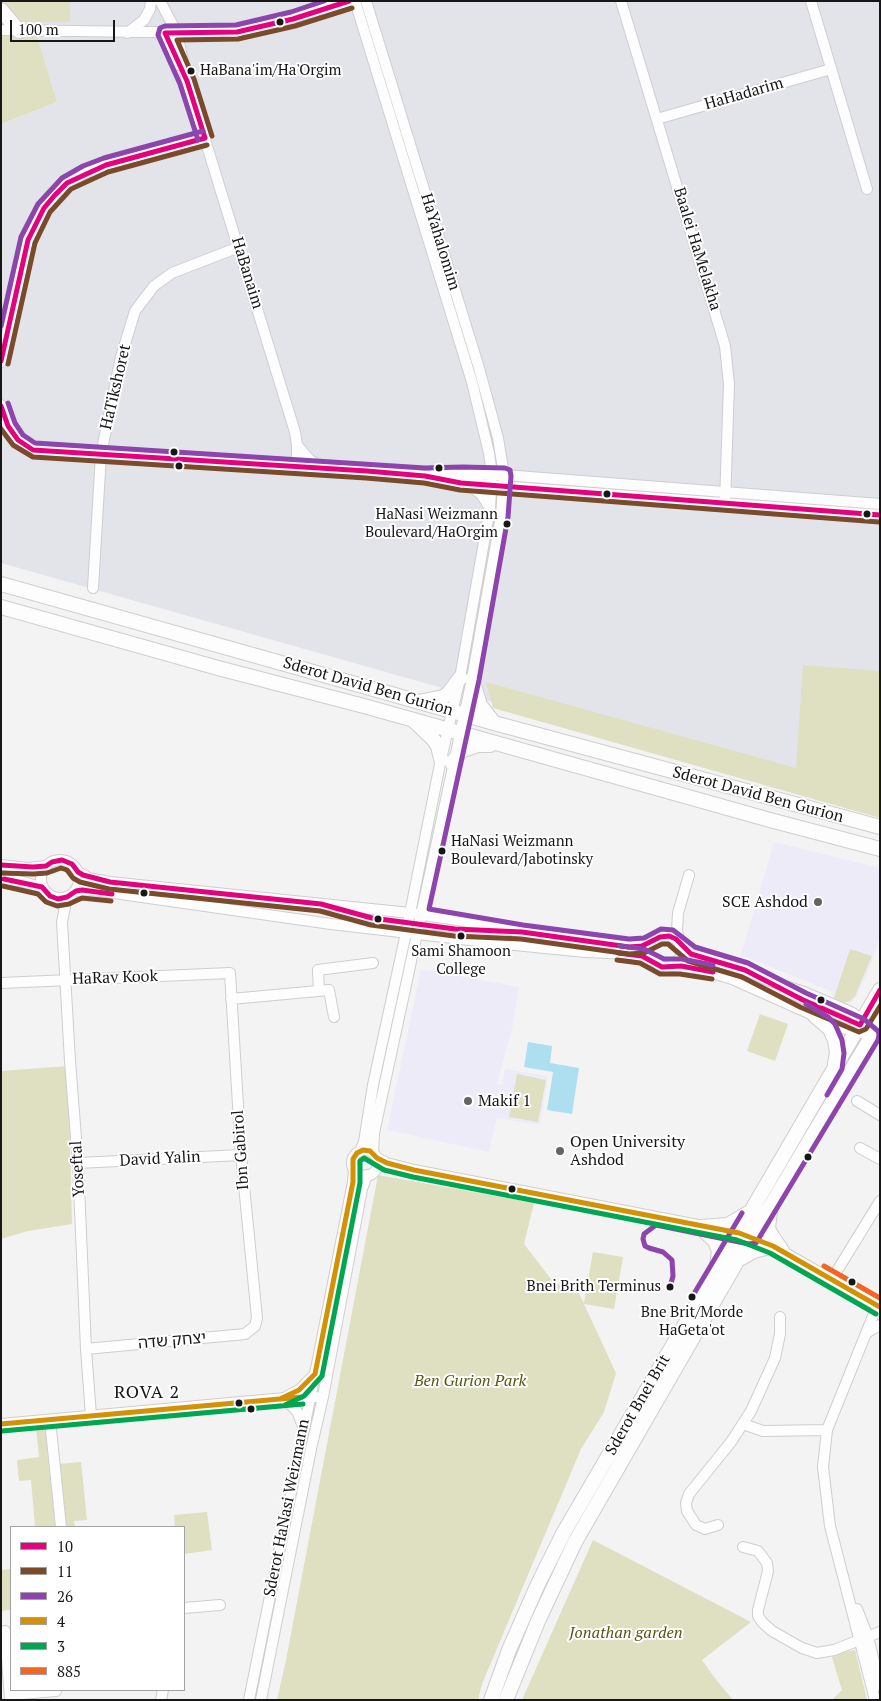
<!DOCTYPE html>
<html>
<head>
<meta charset="utf-8">
<style>
	body { margin:0 }
	#map { position:relative; width:881px; height:1701px; overflow:hidden; background:#f3f3f4; font-family:"PT Serif",serif }
	canvas { display:block }
	.frame { position:absolute; inset:0; border:2px solid #171718; pointer-events:none }
	.legend { position:absolute; left:10px; top:1526px; width:175px; height:165px; box-sizing:border-box; background:#fff; border:1px solid #a2a2a3; margin:0; padding:6px 9px; list-style:none; font-size:15px; color:#171718 }
	.legend li { display:flex; align-items:center; gap:10px; height:25px }
	.legend b { width:25px; border:1px solid #a2a2a3 }
	.scale { position:absolute; left:10px; top:20px; width:105px; height:22px; box-sizing:border-box; border:2px solid #171718; border-top:0; padding-left:6px; font-size:15px; line-height:18px; white-space:nowrap; color:#171718; -webkit-text-stroke:4px #fff; paint-order:stroke }
</style>
</head>
<body>
<div id="map">
<canvas width="881" height="1701"></canvas>
<div class="frame"></div>
<ul class="legend">
<li><b style="height:6px;background:#e5007d"></b>10</li>
<li><b style="height:6px;background:#7a4b2a"></b>11</li>
<li><b style="height:6px;background:#8e44ad"></b>26</li>
<li><b style="height:6px;background:#d59104"></b>4</li>
<li><b style="height:6px;background:#00a651"></b>3</li>
<li><b style="height:6px;background:#f26522"></b>885</li>
</ul>
<div class="scale">100 m</div>
</div>
<script>
const ctx = document.querySelector('canvas').getContext('2d');
ctx.lineJoin = 'round';
function fillPath(path, color) {
  ctx.fillStyle = color;
  ctx.fill(path, 'evenodd');
}
function toPath(rows) {
  const path = new Path2D();
  for (const r of rows) {
    if (r.length === 3) {
      path.moveTo(r[0] + r[2], r[1]);
      path.arc(r[0], r[1], r[2], 0, 2 * Math.PI);
      continue;
    }
    path.moveTo(r[0], r[1]);
    for (let i = 2; i < r.length; i += 2) path.lineTo(r[i], r[i + 1]);
  }
  return path;
}
function strokePath(path, color, width, dash) {
  ctx.strokeStyle = color;
  ctx.lineWidth = width;
  ctx.lineCap = dash ? 'butt' : 'round';
  ctx.setLineDash(dash || []);
  ctx.stroke(path);
}
function drawText(font, color, halo, rows, align = 'center') {
  ctx.font = font + ' "PT Serif","Noto Sans Hebrew",serif';
  ctx.lineWidth = 4;
  ctx.setLineDash([]);
  ctx.textBaseline = 'middle';
  ctx.strokeStyle = halo;
  ctx.fillStyle = color;
  for (const [text, x, y, turn = 0] of rows) {
    ctx.save();
    ctx.translate(x, y);
    ctx.rotate((+turn || 0) * Math.PI / 180);
    ctx.textAlign = isNaN(turn) ? turn : align;
    if (halo) ctx.strokeText(text, 0, 0);
    ctx.fillText(text, 0, 0);
    ctx.restore();
  }
}
const built = toPath([
	[70,1,880,1,880,812,1,563,1,124,57,102,33,22,70,22]
]);
const education = toPath([
	[774,842,880,868,880,936,873,960,856,997,851,1003,843,1005,832,999,833,992,741,955],
	[421,969,519,987,513,1025,497,1084,502,1085,505,1069,548,1076,540,1125,497,1118,489,1152,387,1130]
]);
const green = toPath([
	[1,1,70,1,70,22,33,22,57,102,1,124],
	[803,665,880,671,880,818,493,708,486,682,796,768],
	[850,949,872,956,855,996,850,1001,843,1003,834,998],
	[760,1014,788,1024,775,1061,747,1051],
	[68,1066,72,1224,28,1231,1,1239,1,1071],
	[517,1074,546,1080,538,1122,509,1117],
	[378,1175,534,1203,524,1244,554,1283,576,1288,584,1303,593,1252,623,1257,614,1309,584,1304,616,1373,604,1412,581,1449,482,1684,478,1700,277,1700,286,1660],
	[49,1427,58,1527,35,1527,31,1480,19,1481,17,1460,39,1457,36,1428],
	[81,1462,87,1520,74,1521,75,1527,63,1527,58,1464],
	[207,1512,212,1550,184,1554,184,1527,175,1527,174,1515],
	[593,1540,751,1622,702,1660,714,1677,733,1700,522,1700],
	[11,1569,11,1610,1,1611,1,1570],
	[855,1650,867,1700,832,1700,842,1690,831,1654]
]);
const water = toPath([
	[528,1042,552,1046,550,1063,579,1068,572,1114,547,1110,553,1072,524,1067]
]);
const minor = toPath([
	[160,1,177,33,187,81,295,432,297,445,297,466],
	[355,1,472,382,489,453,492,474,490,508,460,678,441,759,406,933,373,1085,364,1142,360,1151],
	[366,1,479,368,498,438,504,475,501,516,472,679,374,1133,373,1153],
	[621,1,725,346,729,384,725,503],
	[811,1,867,189],
	[1,30,219,33,237,32,265,26,350,1],
	[127,33,144,20,150,9,151,1],
	[165,33,179,65],
	[657,119,831,69],
	[1,362,28,240,44,208,55,195,67,183,86,173,106,165,205,138],
	[1,405,8,426,18,440,33,450,367,471,425,476,461,483,880,515],
	[297,445,307,457,319,468],
	[433,475,462,474,504,475,880,504],
	[466,483,481,494,490,508],
	[93,588,101,454,121,357,135,311,154,286,172,273,239,247],
	[60,879,19],
	[1,865,28,868,46,866],
	[78,872,89,878,110,882,410,913,457,920,522,932,629,947,642,946,660,937,669,936,676,939,691,954,745,970,767,980,804,992,851,1012,863,1020,872,1036],
	[1,879,19,881,42,887],
	[76,891,93,890,331,924,495,943,585,952,631,954,653,961],
	[67,897,62,922,70,1061,78,1163,86,1349,91,1416],
	[679,942,677,930,678,913,689,875],
	[651,957,655,962,660,966,666,967,672,966,677,962,681,956,680,944],
	[672,966,696,968,732,979,842,1028,861,1033],
	[1,983,230,973,241,1155,257,1318,255,1326,245,1334,86,1349],
	[319,991,318,970,373,963],
	[231,999,329,990,334,1017],
	[857,1101,880,1115],
	[860,1148,880,1159],
	[365,1163,13],
	[377,1158,387,1163,414,1170,739,1233,773,1246,880,1307],
	[78,1163,241,1155],
	[832,1279,880,1201],
	[866,1333,880,1325],
	[287,1396,299,1390,315,1374],
	[282,1398,293,1407,298,1413,303,1427],
	[50,1420,61,1527],
	[1,1424,295,1397,316,1397],
	[743,1424,763,1431,827,1430],
	[718,1525,705,1529,696,1525,687,1511,686,1503,689,1494,731,1442,751,1411,775,1358,780,1334,780,1317],
	[743,1547,758,1551,767,1563,768,1571,758,1610,758,1616,762,1622,772,1631,802,1648,817,1653,834,1650,880,1632],
	[184,1608,220,1605],
	[857,1609,868,1637,880,1686],
	[5,1631,10,1700],
	[10,1695,56,1691],
	[161,1700,163,1690],
	[249,1700,315,1374,353,1182,354,1169],
	[261,1700,311,1449,323,1397,362,1189,367,1175],
	[875,1700,830,1526,823,1467,827,1430,877,1306]
]);
const major = toPath([
	[1,10,19,31],
	[1,584,494,723,880,827],
	[1,607,218,668,364,706,770,820,880,849],
	[472,679,480,705,494,723],
	[423,701,443,697,449,693,460,678],
	[414,721,433,739,438,746,441,759],
	[452,763,461,751,478,745,490,745],
	[815,1016,830,1029,835,1040,837,1053,835,1064],
	[770,1211,768,1228,770,1233,782,1251],
	[700,1227,728,1225,748,1213],
	[700,1227,715,1241,719,1251,717,1266],
	[738,1260,754,1251,773,1246],
	[491,1700,509,1650,538,1584,564,1532,880,990],
	[506,1700,538,1621,575,1542,751,1237,770,1207,880,1022]
]);
const bus1 = toPath([
	[205,138,187,81,165,33,237,32,293,19,349,1],
	[1,361,28,240,44,208,55,195,67,183,106,165,205,138],
	[1,406,8,426,18,440,33,450,367,471,425,476,461,483,880,515],
	[1,865,33,867,46,866,52,862,62,860,72,864,78,872,83,875,110,882,321,904,372,918,455,929,522,932,629,947,642,946,660,937,669,936,676,939,691,954,745,970,803,1000,860,1025,880,990],
	[4,879,42,887,50,896,58,899,67,897,76,891,82,890,112,894],
	[618,953,642,956,662,967,681,966,713,972]
]);
const bus2 = toPath([
	[212,136,194,79,177,40,238,39,295,26,352,8],
	[8,364,35,243,50,212,61,200,71,189,108,172,207,145],
	[1,429,13,445,33,457,366,478,424,483,460,490,879,522],
	[1,873,33,874,47,873,61,868,67,870,73,878,80,882,109,889,320,911,371,925,454,936,521,939,629,954,644,953,662,944,668,944,688,961,742,977,800,1007,859,1032,866,1029,880,1006],
	[3,886,38,894,46,902,57,906,69,904,82,898,111,901],
	[617,960,640,963,660,974,680,974,712,979]
]);
const bus3 = toPath([
	[198,140,180,84,158,35,160,28,165,26,236,25,291,12,324,1],
	[1,326,21,237,38,204,62,178,83,166,104,158,203,131],
	[8,403,15,423,23,435,35,443,425,468,462,467,505,468,510,470,511,476,508,517,479,680,429,909,523,925,629,939,644,938,661,929,673,930,695,947,748,963,806,993,864,1019,878,1031,879,1035,878,1040,756,1243,749,1244,656,1225,644,1234,643,1239,645,1246,649,1248,663,1252,672,1260,673,1276,670,1287],
	[620,946,644,949,664,959,682,959,713,965],
	[806,1004,828,1017,835,1024,842,1040,844,1053,842,1069,827,1095],
	[692,1297,742,1213]
]);
const bus4 = toPath([
	[282,1398,299,1390,315,1374,353,1182,353,1159,357,1153,363,1150,370,1151,377,1158,387,1163,414,1170,739,1233,773,1246,880,1307],
	[1,1424,302,1397]
]);
const bus5 = toPath([
	[285,1405,304,1396,322,1376,360,1183,360,1161,364,1158,384,1170,413,1177,737,1240,770,1253,876,1314],
	[2,1431,303,1404]
]);
const bus6 = toPath([
	[824,1266,880,1298]
]);
const markers = [
	[280,22,4.5,"#171718"],
	[191,71,4.5,"#171718"],
	[174,452,4.5,"#171718"],
	[179,466,4.5,"#171718"],
	[439,468,4.5,"#171718"],
	[607,494,4.5,"#171718"],
	[867,514,4.5,"#171718"],
	[507,524,4.5,"#171718"],
	[442,851,4.5,"#171718"],
	[144,893,4.5,"#171718"],
	[818,902,5,"#646465"],
	[378,919,4.5,"#171718"],
	[461,936,4.5,"#171718"],
	[821,1000,4.5,"#171718"],
	[468,1101,5,"#646465"],
	[560,1151,5,"#646465"],
	[808,1157,4.5,"#171718"],
	[512,1189,4.5,"#171718"],
	[852,1282,4.5,"#171718"],
	[670,1287,4.5,"#171718"],
	[692,1297,4.5,"#171718"],
	[239,1403,4.5,"#171718"],
	[251,1409,4.5,"#171718"]
];
const busNames = [
	["HaBana'im/Ha'Orgim",200,71],
	["HaNasi Weizmann",498,515,"right"],
	["Boulevard/HaOrgim",498,533,"right"],
	["HaNasi Weizmann",451,842],
	["Boulevard/Jabotinsky",451,860],
	["Sami Shamoon",461,952,"center"],
	["College",461,970,"center"],
	["Bnei Brith Terminus",661,1287,"right"],
	["Bne Brit/Morde",692,1313,"center"],
	["HaGeta'ot",692,1331,"center"]
];
const streetNames = [
	["HaHadarim",744,94,-16],
	["HaYahalomim",440,242,73],
	["Baalei HaMelakha",697,249,73],
	["HaBanaim",247,273,73],
	["HaTikshoret",116,387,-77],
	["Sderot David Ben Gurion",368,687,16],
	["Sderot David Ben Gurion",758,795,15],
	["HaRav Kook",115,978,-2],
	["Ibn Gabirol",241,1150,-94],
	["David Yalin",160,1159,-3],
	["Yoseftal",78,1169,-93],
	["יצחק שדה",172,1341,-5],
	["Sderot Bnei Brit",638,1405,-60],
	["Sderot HaNasi Weizmann",287,1508,-79]
];
const poiNames = [
	["SCE Ashdod",808,902,"right"],
	["Makif 1",478,1101],
	["Open University",570,1142],
	["Ashdod",570,1160]
];
const parkNames = [
	["Ben Gurion Park",470,1381],
	["Jonathan garden",626,1633]
];
const neighbourhoodNames = [
	["ROVA 2",147,1393]
];
fillPath(built, '#e3e4ea');
fillPath(education, '#eeebf8');
fillPath(green, '#dee0c1');
fillPath(water, '#addff1');
strokePath(minor, '#ceced0', 12);
strokePath(major, '#ceced0', 16);
strokePath(minor, '#fdfdfd', 10);
strokePath(major, '#fdfdfd', 14);
strokePath(bus1, '#e5007d', 5);
strokePath(bus2, '#7a4b2a', 5);
strokePath(bus3, '#8e44ad', 5);
strokePath(bus4, '#d59104', 5);
strokePath(bus5, '#00a651', 5);
strokePath(bus6, '#f26522', 5);
for (const [x, y, r, color] of markers) {
  const dot = new Path2D();
  dot.arc(x, y, r, 0, 2 * Math.PI);
  ctx.fillStyle = color;
  ctx.fill(dot);
  strokePath(dot, '#fff', 2);
}
drawText('15px', '#171718', '#fff', busNames, 'left');
drawText('16px', '#171718', '#fff', streetNames);
drawText('16px', '#171718', '#fff', poiNames, 'left');
drawText('italic 16px', '#555713', '#fff', parkNames);
ctx.letterSpacing = '1px';
drawText('18px', '#171718', '#fff', neighbourhoodNames);
ctx.letterSpacing = '0px';
</script>
</body>
</html>
